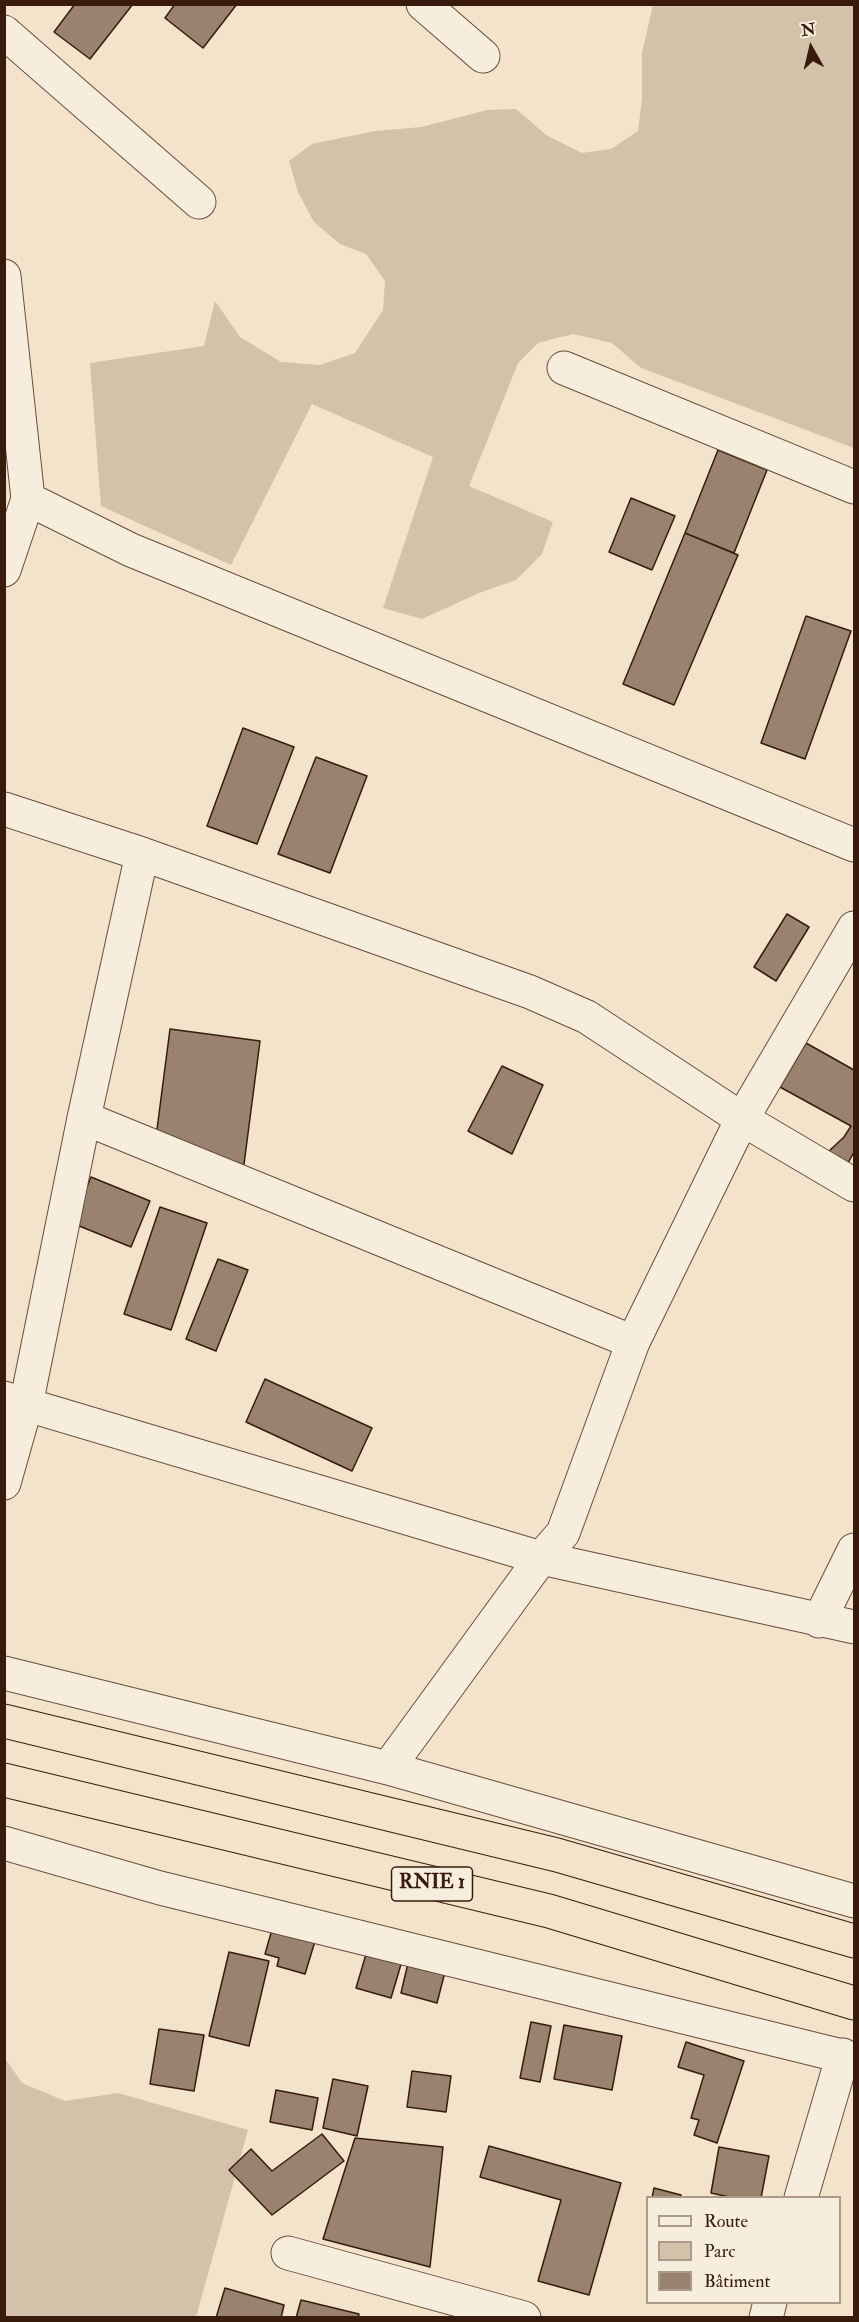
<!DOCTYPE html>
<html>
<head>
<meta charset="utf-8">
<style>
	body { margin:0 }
	#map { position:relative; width:859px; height:2322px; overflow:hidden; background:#f2e3ca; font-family:"IM FELL Double Pica",serif }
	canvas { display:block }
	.frame { position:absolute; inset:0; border:6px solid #391b0d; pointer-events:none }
	.legend { position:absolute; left:646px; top:2196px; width:195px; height:108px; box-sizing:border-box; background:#f7eddd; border:2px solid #ab998a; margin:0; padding:8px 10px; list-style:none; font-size:18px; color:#391b0d }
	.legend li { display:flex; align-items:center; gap:12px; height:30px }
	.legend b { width:30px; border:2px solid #ab998a }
	.north { position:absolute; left:781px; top:18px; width:60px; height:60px; -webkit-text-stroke:4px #f7eddd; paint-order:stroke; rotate:352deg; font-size:16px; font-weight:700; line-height:24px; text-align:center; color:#391b0d }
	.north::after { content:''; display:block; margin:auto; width:21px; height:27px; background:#391b0d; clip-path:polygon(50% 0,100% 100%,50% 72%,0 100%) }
</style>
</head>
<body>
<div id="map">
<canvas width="859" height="2322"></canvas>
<div class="frame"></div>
<ul class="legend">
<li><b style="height:8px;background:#f7eddd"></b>Route</li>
<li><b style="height:16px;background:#d3c1aa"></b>Parc</li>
<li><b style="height:16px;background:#99836f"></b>Bâtiment</li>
</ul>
<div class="north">N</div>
</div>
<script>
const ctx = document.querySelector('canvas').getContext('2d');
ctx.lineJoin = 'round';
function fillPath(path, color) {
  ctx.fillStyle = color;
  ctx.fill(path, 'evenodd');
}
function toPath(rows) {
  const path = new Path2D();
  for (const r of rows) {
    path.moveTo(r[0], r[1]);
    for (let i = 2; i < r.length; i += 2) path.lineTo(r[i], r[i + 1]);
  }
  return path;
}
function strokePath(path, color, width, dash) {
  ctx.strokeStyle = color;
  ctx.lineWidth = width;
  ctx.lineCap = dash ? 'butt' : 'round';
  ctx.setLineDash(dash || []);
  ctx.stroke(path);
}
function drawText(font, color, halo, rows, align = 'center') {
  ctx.font = font + ' "IM FELL Double Pica",serif';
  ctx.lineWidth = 4.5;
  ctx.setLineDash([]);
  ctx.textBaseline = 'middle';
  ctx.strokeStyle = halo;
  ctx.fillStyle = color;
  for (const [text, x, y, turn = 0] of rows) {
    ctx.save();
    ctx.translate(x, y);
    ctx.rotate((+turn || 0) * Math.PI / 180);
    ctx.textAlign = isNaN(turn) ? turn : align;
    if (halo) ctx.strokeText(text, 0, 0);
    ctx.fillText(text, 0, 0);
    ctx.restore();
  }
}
const green = toPath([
	[653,5,854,5,854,448,641,368,612,343,573,334,538,343,518,363,469,486,553,522,542,554,516,580,479,593,422,619,383,608,433,457,312,404,231,565,101,506,90,363,204,346,215,301,240,337,281,362,320,365,355,353,383,310,385,281,366,254,340,244,314,222,298,192,289,161,312,144,375,131,422,127,487,110,516,109,546,135,582,153,611,149,638,131,642,99,642,53],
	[4,2057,22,2083,65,2101,118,2093,248,2130,196,2317,5,2317]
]);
const building = toPath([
	[75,4,133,4,90,59,54,32,75,4],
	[175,4,237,4,203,48,165,18,175,4],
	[718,450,767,470,734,553,685,533,718,450],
	[631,498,675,516,652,570,609,552,631,498],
	[685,533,738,555,674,705,623,684,685,533],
	[806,616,851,631,805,759,761,743,806,616],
	[243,728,294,747,257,844,207,826,243,728],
	[316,757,367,776,330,873,278,854,316,757],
	[787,914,809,927,776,981,754,967,787,914],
	[170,1029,260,1041,243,1172,156,1137,170,1029],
	[806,1043,854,1070,854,1152,848,1163,828,1152,844,1137,851,1126,780,1087,806,1043],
	[502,1066,543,1085,512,1154,468,1131,502,1066],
	[91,1177,150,1201,131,1247,72,1223,91,1177],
	[160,1207,207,1223,171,1330,124,1314,160,1207],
	[218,1259,248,1270,216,1351,186,1339,218,1259],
	[265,1379,372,1428,352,1471,246,1422,265,1379],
	[273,1926,316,1938,305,1974,277,1966,279,1958,265,1954,273,1926],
	[367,1951,402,1961,391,1998,356,1988,367,1951],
	[229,1952,269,1961,249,2046,209,2036,229,1952],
	[408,1963,445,1972,437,2003,401,1993,408,1963],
	[531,2022,551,2026,540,2082,520,2078,531,2022],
	[564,2025,622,2036,612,2090,554,2079,564,2025],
	[159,2029,204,2035,194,2091,150,2084,159,2029],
	[686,2042,744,2061,717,2143,694,2135,699,2120,691,2118,704,2075,678,2067,686,2042],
	[412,2071,451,2076,446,2112,407,2107,412,2071],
	[333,2079,368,2086,357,2136,323,2128,333,2079],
	[276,2090,318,2098,312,2130,270,2122,276,2090],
	[322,2134,344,2161,272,2215,229,2170,251,2149,272,2171,322,2134],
	[355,2138,443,2147,430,2267,323,2239,355,2138],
	[489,2146,621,2183,589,2295,538,2281,561,2200,480,2177,489,2146],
	[719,2147,769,2156,761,2198,734,2198,711,2193,719,2147],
	[654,2188,681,2195,680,2198,652,2198,654,2188],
	[225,2288,284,2305,281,2318,216,2318,225,2288],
	[301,2300,359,2314,358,2318,296,2318,301,2300]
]);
const minor = toPath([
	[423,4,483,56],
	[4,32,199,202],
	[4,276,28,499,4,570],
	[564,368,854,487],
	[28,499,131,550,854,845],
	[4,809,142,854,530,992,587,1017,742,1119,854,1185],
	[84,1118,633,1342],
	[4,1398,541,1558,854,1627],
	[4,1483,26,1405,84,1118,142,854],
	[819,1621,854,1550],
	[4,1673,388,1768,854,1901],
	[388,1768,541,1558,563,1533,633,1342,742,1119,854,928],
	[4,1843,160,1888,854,2059],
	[801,2198,843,2055],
	[288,2253,524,2318],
	[766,2318,770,2302]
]);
const trunk = toPath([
	[4,1721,557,1855,854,1941],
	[4,1780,549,1911,854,2003]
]);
const shields = [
	[432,1884,81]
];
const shieldNames = [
	["RNIE 1",432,1884]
];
fillPath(green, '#d3c1aa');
fillPath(building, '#99836f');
strokePath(building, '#391b0d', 1.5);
strokePath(minor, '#674d3c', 35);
strokePath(trunk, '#391b0d', 35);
strokePath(minor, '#f7eddd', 33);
strokePath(trunk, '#f2e3ca', 33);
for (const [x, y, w] of shields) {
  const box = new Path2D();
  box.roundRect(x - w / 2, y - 17, w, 34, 4.5);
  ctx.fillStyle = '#f7eddd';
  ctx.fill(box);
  strokePath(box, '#391b0d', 1.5);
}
drawText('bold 20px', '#391b0d', null, shieldNames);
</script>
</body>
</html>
